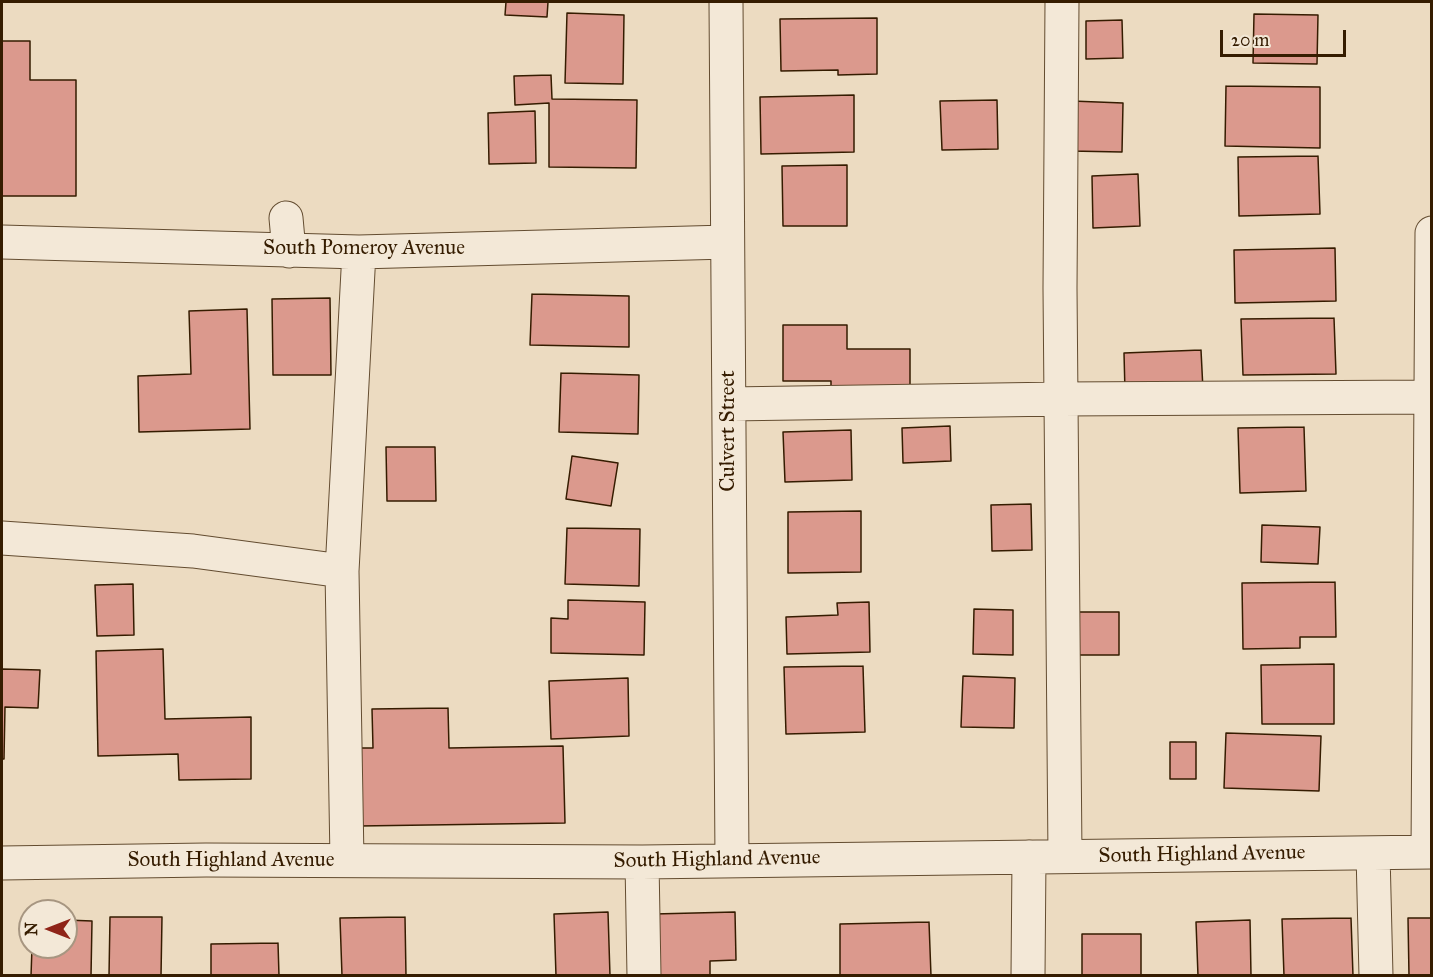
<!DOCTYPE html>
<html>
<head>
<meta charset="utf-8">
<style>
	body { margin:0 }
	#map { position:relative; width:1433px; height:977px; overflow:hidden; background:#ecdbc1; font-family:"IM FELL Great Primer",serif }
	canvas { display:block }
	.frame { position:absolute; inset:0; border:3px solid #351c00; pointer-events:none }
	.north { position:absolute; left:18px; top:899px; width:60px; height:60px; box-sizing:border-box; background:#f3e8d7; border:2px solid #a79681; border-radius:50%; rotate:270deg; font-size:16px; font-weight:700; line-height:24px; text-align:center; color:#351c00 }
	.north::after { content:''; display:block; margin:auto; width:21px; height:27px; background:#8f2418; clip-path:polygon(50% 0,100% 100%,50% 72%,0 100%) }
	.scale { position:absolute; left:1220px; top:30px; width:126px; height:27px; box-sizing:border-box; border:3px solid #351c00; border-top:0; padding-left:8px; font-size:18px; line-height:21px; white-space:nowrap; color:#351c00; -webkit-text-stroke:4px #f3e8d7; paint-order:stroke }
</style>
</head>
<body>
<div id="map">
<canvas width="1433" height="977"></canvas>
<div class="frame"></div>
<div class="north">N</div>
<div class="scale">20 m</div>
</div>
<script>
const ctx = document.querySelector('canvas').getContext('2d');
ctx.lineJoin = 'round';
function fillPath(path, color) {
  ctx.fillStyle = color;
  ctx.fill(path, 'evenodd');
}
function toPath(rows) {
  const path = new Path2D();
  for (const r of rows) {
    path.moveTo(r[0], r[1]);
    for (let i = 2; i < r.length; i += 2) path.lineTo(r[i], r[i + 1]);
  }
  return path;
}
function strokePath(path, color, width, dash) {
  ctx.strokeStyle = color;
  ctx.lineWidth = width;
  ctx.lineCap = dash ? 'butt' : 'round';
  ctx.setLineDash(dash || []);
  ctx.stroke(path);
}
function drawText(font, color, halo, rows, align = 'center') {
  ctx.font = font + ' "IM FELL Great Primer",serif';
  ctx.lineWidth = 5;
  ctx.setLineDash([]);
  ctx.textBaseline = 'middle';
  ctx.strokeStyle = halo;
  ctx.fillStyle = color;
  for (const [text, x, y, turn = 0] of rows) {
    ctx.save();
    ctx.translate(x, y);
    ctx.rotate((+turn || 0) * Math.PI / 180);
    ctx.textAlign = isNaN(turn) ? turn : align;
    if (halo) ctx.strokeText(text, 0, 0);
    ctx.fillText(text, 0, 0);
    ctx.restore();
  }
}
const building = toPath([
	[506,2,548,2,547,17,505,15,506,2],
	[567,13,624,15,623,84,565,83,567,13],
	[1254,14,1318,15,1317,64,1253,63,1254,14],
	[877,18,877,74,838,75,838,70,781,71,780,19,877,18],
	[1122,20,1123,58,1086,59,1086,21,1122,20],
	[2,41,30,41,30,80,76,80,76,196,2,196,2,41],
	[551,75,552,99,637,100,636,168,549,167,549,103,515,105,514,76,551,75],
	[1226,86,1320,87,1320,148,1225,146,1226,86],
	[854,95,854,152,761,154,760,97,854,95],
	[997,100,998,149,942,150,940,101,997,100],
	[1072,101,1123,103,1122,152,1070,151,1072,101],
	[535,111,536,163,489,164,488,113,535,111],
	[1318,156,1320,214,1239,216,1238,157,1318,156],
	[847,165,847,226,783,226,782,166,847,165],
	[1138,174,1140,226,1093,228,1092,176,1138,174],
	[1335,248,1336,301,1235,303,1234,250,1335,248],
	[532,294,629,296,629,347,530,345,532,294],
	[330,298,331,375,273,375,272,299,330,298],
	[247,309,250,429,139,432,138,376,191,374,189,311,247,309],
	[1334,318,1336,374,1243,375,1241,319,1334,318],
	[783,325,847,325,847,349,910,349,910,394,831,394,831,381,783,381,783,325],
	[1201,350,1203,390,1125,392,1124,353,1201,350],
	[561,373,639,375,638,434,559,432,561,373],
	[950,426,951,461,903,463,902,428,950,426],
	[1304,427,1306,491,1240,493,1238,428,1304,427],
	[851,430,852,480,785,482,783,432,851,430],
	[386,447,435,447,436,501,387,501,386,447],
	[572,456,618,463,611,506,566,499,572,456],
	[1031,504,1032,550,992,551,991,505,1031,504],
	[861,511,861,572,788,573,788,512,861,511],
	[1262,525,1320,527,1318,564,1261,562,1262,525],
	[567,528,640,529,639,586,565,584,567,528],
	[1335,582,1336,637,1300,637,1300,648,1243,649,1242,583,1335,582],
	[133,584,134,635,97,636,95,585,133,584],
	[568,600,645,602,644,655,551,653,551,618,568,619,568,600],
	[869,602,870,652,787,654,786,617,838,615,837,603,869,602],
	[974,609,1013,610,1013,655,973,654,974,609],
	[1079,612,1119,612,1119,655,1079,655,1079,612],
	[163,649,165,719,251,717,251,779,179,780,178,754,98,756,96,651,163,649],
	[1334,664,1334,724,1262,724,1261,665,1334,664],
	[863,666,865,732,786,734,784,667,863,666],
	[2,669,40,670,38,708,5,707,4,759,2,759,2,669],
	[963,676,1015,678,1014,728,961,727,963,676],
	[628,678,629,736,551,739,549,681,628,678],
	[448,708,449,748,563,746,565,823,359,826,359,748,373,748,372,709,448,708],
	[1226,733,1321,736,1319,791,1224,788,1226,733],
	[1170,742,1196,742,1196,779,1170,779,1170,742],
	[608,912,610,976,556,976,554,914,608,912],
	[735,912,736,960,710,961,710,976,656,976,654,914,735,912],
	[110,917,162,917,161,976,109,976,110,917],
	[405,917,406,976,342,976,340,918,405,917],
	[1351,918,1353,976,1284,976,1282,919,1351,918],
	[1408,918,1432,918,1432,976,1409,976,1408,918],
	[66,920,92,921,91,976,31,976,32,947,66,947,66,920],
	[1250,920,1251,976,1198,976,1196,922,1250,920],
	[929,922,931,976,840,976,840,924,929,922],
	[1082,934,1141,934,1141,976,1082,976,1082,934],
	[278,943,279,976,211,976,211,944,278,943]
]);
const minor = toPath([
	[726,2,732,860],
	[1062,2,1060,288,1065,856],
	[286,218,289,251],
	[2,242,359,252,727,242],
	[729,404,1061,399,1432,397],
	[2,538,193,551,342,571],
	[1428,852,1432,233],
	[1373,853,1376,976],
	[347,860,342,571,359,252],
	[642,862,644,976],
	[2,863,206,860,642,862,1432,852],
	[1028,976,1029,857]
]);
const streetNames = [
	["South Pomeroy Avenue",364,249],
	["Culvert Street",729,431,-90],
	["South Highland Avenue",1202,855,-1],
	["South Highland Avenue",717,860,-1],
	["South Highland Avenue",231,861]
];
fillPath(building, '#db998d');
strokePath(building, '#351c00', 1.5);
strokePath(minor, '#634c30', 35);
strokePath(minor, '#f3e8d7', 33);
drawText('21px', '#351c00', '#f3e8d7', streetNames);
</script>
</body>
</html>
